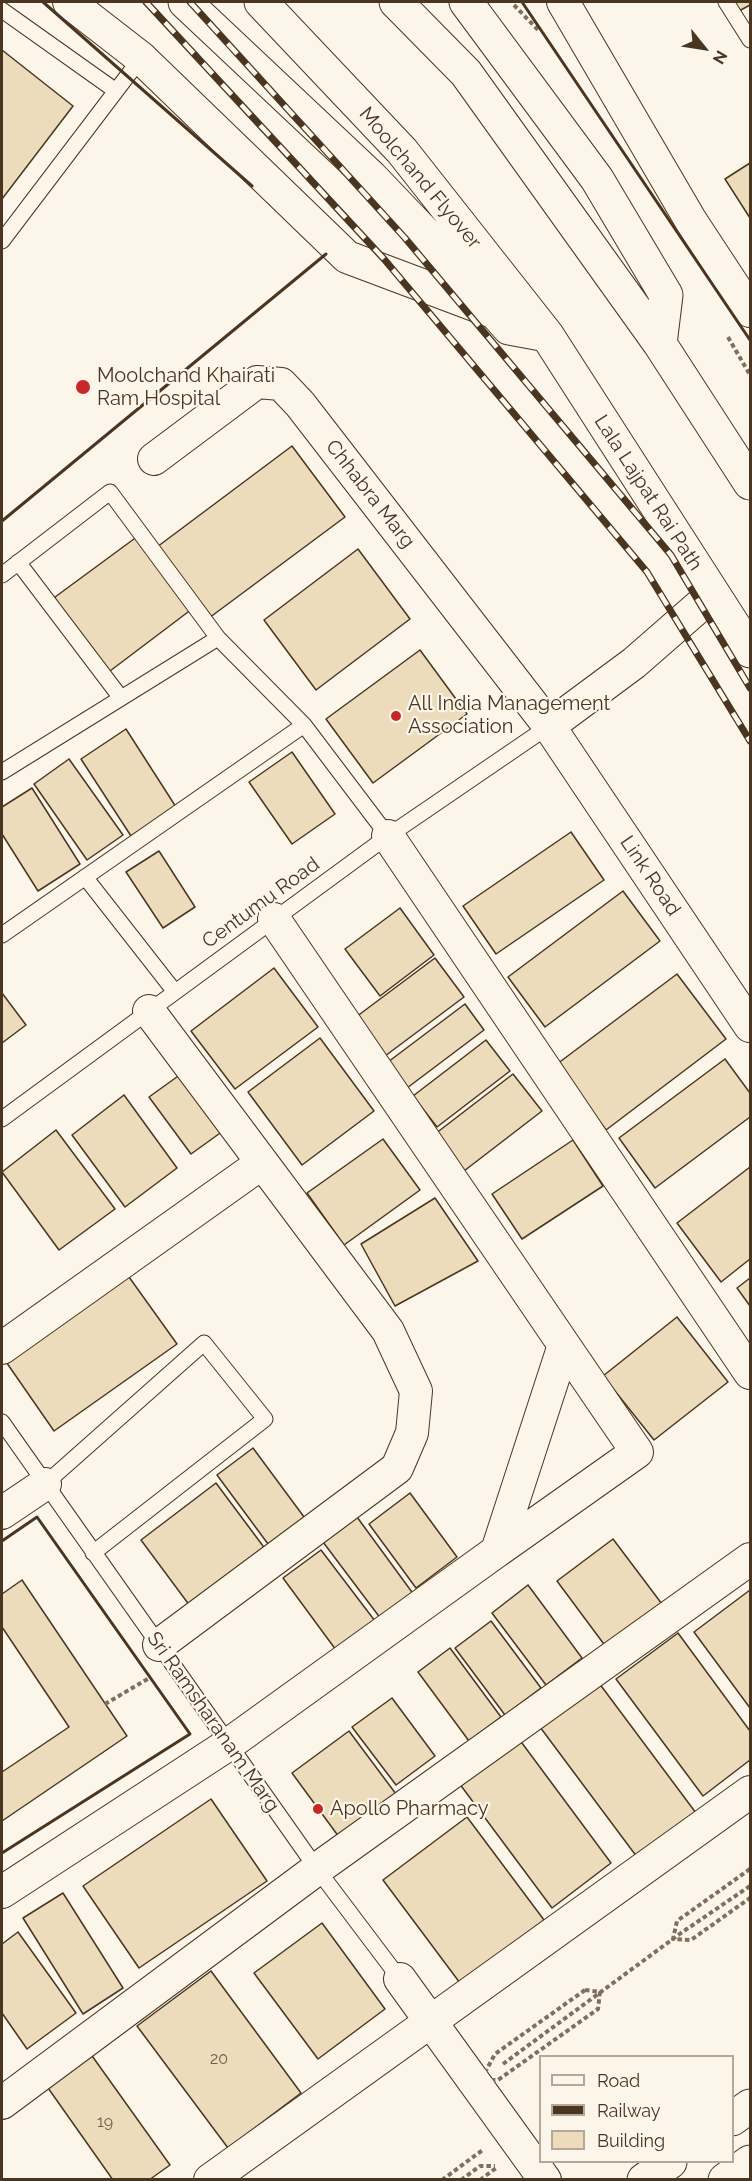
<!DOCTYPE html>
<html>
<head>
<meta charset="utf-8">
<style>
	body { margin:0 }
	#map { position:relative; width:752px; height:2181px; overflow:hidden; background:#fbf6e9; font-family:Raleway,sans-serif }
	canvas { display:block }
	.frame { position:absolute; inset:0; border:3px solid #4a3520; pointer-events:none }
	.legend { position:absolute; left:539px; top:2055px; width:195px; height:108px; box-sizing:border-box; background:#fbf6e9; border:2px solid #b4a999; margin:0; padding:8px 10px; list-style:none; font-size:18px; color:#4a3520 }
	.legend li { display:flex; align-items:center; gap:12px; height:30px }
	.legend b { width:30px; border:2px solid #b4a999 }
	.north { position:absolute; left:674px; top:18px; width:60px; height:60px; -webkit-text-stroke:4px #fbf6e9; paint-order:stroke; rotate:120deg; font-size:16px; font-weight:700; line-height:24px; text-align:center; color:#4a3520 }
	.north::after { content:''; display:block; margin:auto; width:21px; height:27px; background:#4a3520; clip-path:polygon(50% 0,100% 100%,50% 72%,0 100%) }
</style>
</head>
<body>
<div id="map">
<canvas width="752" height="2181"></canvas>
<div class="frame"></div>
<ul class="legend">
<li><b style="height:8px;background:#fbf6e9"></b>Road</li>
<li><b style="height:8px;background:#4a3520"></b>Railway</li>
<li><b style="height:16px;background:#ecdcbc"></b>Building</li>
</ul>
<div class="north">N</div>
</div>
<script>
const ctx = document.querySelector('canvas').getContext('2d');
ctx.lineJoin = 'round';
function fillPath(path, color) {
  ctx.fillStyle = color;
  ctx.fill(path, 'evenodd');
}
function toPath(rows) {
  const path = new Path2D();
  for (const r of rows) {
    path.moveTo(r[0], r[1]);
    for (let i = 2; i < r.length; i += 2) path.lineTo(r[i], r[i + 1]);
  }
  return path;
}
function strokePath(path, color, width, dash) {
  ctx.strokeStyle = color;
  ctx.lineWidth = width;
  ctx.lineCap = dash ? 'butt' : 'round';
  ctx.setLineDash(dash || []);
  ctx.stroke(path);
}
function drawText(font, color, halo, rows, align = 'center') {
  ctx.font = font + ' Raleway,sans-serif';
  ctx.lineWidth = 4.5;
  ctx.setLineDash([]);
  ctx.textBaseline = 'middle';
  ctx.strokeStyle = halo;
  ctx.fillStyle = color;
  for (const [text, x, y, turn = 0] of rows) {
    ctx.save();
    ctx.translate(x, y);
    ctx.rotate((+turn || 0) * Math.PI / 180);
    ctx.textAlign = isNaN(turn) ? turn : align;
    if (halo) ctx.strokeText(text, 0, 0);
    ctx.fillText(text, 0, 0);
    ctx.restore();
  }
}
const building = toPath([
	[734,2,750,2,750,5,739,11,734,2],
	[2,50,73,106,2,199,2,50],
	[750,163,750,218,725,179,750,163],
	[292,446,345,517,209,618,157,547,292,446],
	[138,536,192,609,106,674,51,600,138,536],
	[358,549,410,619,316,690,264,620,358,549],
	[420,650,467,714,373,783,326,719,420,650],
	[126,729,176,807,131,836,81,759,126,729],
	[292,752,335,814,292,844,249,782,292,752],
	[69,759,123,835,87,860,34,784,69,759],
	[32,788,80,864,38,891,2,834,2,807,32,788],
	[571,832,604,880,496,954,463,906,571,832],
	[159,851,195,907,163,928,126,872,159,851],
	[623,891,660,941,545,1027,508,977,623,891],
	[400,908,434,955,380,996,345,949,400,908],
	[435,958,464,997,385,1056,356,1017,435,958],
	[274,968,318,1027,235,1089,191,1031,274,968],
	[677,974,726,1039,606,1130,557,1064,677,974],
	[2,993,26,1025,2,1043,2,993],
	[465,1004,484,1030,403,1091,384,1065,465,1004],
	[320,1038,374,1111,302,1165,248,1092,320,1038],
	[486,1040,510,1071,437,1127,413,1096,486,1040],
	[725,1059,750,1093,750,1117,655,1188,619,1138,725,1059],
	[181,1074,223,1131,191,1154,149,1097,181,1074],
	[513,1074,542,1111,464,1171,435,1134,513,1074],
	[124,1095,177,1168,125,1207,72,1135,124,1095],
	[56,1130,115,1209,59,1250,2,1172,56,1130],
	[383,1139,420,1190,344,1245,307,1193,383,1139],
	[573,1140,603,1186,522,1239,492,1194,573,1140],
	[750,1167,750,1259,721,1282,677,1223,750,1167],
	[435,1198,478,1261,395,1306,361,1244,435,1198],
	[124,1270,177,1344,54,1431,2,1356,124,1270],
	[750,1278,750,1306,737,1288,750,1278],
	[677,1317,728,1382,654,1440,603,1376,677,1317],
	[253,1448,307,1521,271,1548,217,1475,253,1448],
	[216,1483,266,1550,190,1606,141,1540,216,1483],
	[410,1493,457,1557,416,1588,369,1524,410,1493],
	[357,1517,417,1599,384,1623,323,1542,357,1517],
	[613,1539,668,1612,612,1655,557,1581,613,1539],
	[321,1550,375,1621,336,1650,283,1578,321,1550],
	[22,1580,127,1736,2,1821,2,1772,69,1727,2,1627,2,1594,22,1580],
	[528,1585,582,1658,546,1685,492,1613,528,1585],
	[750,1590,750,1708,694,1632,750,1590],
	[491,1621,541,1688,505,1715,455,1648,491,1621],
	[678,1633,750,1731,750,1760,703,1796,616,1679,678,1633],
	[450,1648,501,1717,469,1741,418,1672,450,1648],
	[596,1679,696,1813,637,1857,537,1723,596,1679],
	[392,1698,435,1756,396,1785,352,1727,392,1698],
	[349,1731,396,1794,339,1837,292,1773,349,1731],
	[519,1739,611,1863,552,1908,459,1783,519,1739],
	[211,1799,267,1881,139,1968,83,1886,211,1799],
	[467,1817,544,1920,460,1983,383,1880,467,1817],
	[63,1893,123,1988,83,2014,23,1918,63,1893],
	[322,1923,385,2009,318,2059,254,1973,322,1923],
	[18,1932,76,2013,27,2049,2,2013,2,1944,18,1932],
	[211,1971,301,2093,228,2148,137,2026,211,1971],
	[85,2046,170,2165,149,2180,113,2180,41,2078,85,2046]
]);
const path = toPath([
	[514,5,538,30],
	[728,337,750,375],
	[105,1704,151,1677],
	[750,1869,677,1921,673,1939,691,1940,750,1898],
	[585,1990,600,1992,598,2009,498,2080,481,2080,495,2054,585,1990],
	[503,2064,681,1933,750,1886],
	[442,2180,484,2149],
	[461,2180,480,2166,495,2166],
	[480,2180,496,2168]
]);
const service = toPath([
	[726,2,750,40],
	[2,10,116,91],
	[2,241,141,58],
	[18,562,121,698],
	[2,575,110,492,218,638,304,725,388,836],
	[2,772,218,638],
	[85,877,175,992],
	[2,935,304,725],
	[2,1119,388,836,549,726],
	[2,1422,317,1869,400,1979],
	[45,1484,204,1343,265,1419,93,1553]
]);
const minor = toPath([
	[69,2,141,58,347,257,496,313],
	[563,2,691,221,750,311],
	[154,459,257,382,281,384,300,404,549,726,750,1026],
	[549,726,634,663,713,594],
	[388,836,750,1373],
	[149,1011,388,1331,416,1391,412,1433,397,1468,159,1645],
	[2,1348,262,1163],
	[2,1513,45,1484],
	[497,1551,637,1452,564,1345],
	[2,1892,229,1744,497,1551,564,1345,274,919],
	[400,1979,545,2180],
	[2,2103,317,1869,750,1559],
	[210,2180,750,1792]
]);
const tertiary = toPath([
	[732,2119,750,2106],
	[644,2180,670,2162],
	[725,2180,750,2162]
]);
const secondary = toPath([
	[185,2,371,177,435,244,509,328,547,335],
	[261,2,402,151,547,335,750,651],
	[396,2,466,73,660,344,750,483],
	[466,2,597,179,666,295,660,344]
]);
const rail = toPath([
	[146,2,384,259,647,572,750,741],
	[190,2,405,238,671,555,750,688]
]);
const wall = toPath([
	[43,2,252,186],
	[522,2,750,340],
	[2,521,326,254],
	[2,1541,37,1517,190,1734,2,1853]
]);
const markers = [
	[83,387,8,"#c62828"],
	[396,716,6,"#c62828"],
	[318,1809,6,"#c62828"]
];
const numberNames = [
	["20",219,2059],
	["19",105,2122]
];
const streetNames = [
	["Moolchand Flyover",420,178,50],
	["Lala Lajpat Rai Path",648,493,57],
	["Chhabra Marg",370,494,52],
	["Link Road",650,876,56],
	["Centumu Road",261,903,-36],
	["Sri Ramsharanam Marg",213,1722,55]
];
const poiNames = [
	["Moolchand Khairati",97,376],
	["Ram Hospital",97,399],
	["All India Management",408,704],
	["Association",408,727],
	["Apollo Pharmacy",330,1809]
];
fillPath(building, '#ecdcbc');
strokePath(building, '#4a3520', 1.5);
strokePath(service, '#4a3520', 17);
strokePath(minor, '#4a3520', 34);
strokePath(tertiary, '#4a3520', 35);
strokePath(secondary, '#4a3520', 35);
strokePath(path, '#7f6f5c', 4, [4.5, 3]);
strokePath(service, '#fbf6e9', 15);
strokePath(minor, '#fbf6e9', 32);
strokePath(tertiary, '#fbf6e9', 33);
strokePath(secondary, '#fbf6e9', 33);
strokePath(rail, '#4a3520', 7);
strokePath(rail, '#fbf6e9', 4.5, [14]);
strokePath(wall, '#4a3520', 3);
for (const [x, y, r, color] of markers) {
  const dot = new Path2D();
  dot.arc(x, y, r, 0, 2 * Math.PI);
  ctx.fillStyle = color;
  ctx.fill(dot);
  strokePath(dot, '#fbf6e9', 2);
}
drawText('16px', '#725f47', null, numberNames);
drawText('20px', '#4a3520', '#fbf6e9', streetNames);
drawText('20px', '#4a3520', '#fbf6e9', poiNames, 'left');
</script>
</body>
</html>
